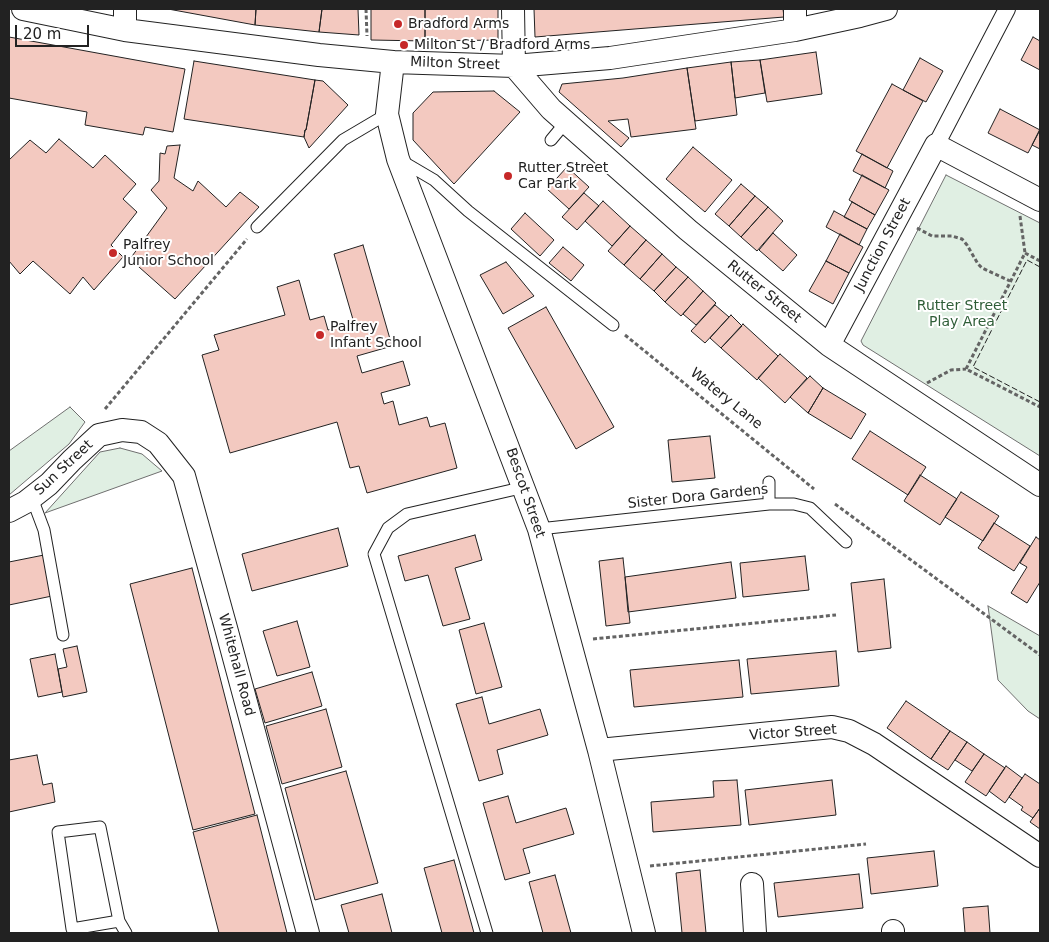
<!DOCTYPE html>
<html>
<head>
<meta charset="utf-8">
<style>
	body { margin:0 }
	#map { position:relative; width:1049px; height:942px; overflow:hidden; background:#fff; font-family:"DejaVu Sans",sans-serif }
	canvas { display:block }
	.frame { position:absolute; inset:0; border:10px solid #222; pointer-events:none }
	.scale { position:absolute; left:15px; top:25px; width:74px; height:22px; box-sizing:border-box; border:2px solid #222; border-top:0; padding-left:6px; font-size:15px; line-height:18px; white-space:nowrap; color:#222; -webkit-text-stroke:4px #fff; paint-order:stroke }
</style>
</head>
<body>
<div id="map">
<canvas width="1049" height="942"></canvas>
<div class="frame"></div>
<div class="scale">20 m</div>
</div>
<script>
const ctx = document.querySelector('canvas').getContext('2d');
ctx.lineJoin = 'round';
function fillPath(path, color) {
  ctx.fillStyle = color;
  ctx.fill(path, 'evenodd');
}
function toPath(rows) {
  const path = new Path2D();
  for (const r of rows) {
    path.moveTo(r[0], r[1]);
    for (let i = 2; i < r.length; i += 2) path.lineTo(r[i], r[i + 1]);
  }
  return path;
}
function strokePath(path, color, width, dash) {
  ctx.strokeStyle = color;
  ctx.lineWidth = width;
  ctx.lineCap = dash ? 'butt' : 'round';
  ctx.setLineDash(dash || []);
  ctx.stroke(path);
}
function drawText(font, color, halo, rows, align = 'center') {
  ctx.font = font + ' "DejaVu Sans",sans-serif';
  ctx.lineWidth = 4;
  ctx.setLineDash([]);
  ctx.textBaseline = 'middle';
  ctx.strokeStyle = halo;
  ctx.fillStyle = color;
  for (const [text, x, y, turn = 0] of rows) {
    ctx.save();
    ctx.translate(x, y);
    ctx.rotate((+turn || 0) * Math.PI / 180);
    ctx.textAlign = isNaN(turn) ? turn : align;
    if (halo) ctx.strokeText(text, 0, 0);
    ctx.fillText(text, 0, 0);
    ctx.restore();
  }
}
const green = toPath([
	[946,175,1040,223,1040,456,863,345,861,341,946,175],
	[70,407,85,422,69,444,9,495,9,451,70,407],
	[120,448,142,454,162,471,45,513,100,452,120,448],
	[988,606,1040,636,1040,719,1028,711,998,680,988,606]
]);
const building = toPath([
	[168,9,256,9,255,25,168,9],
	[256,9,322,9,319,32,255,25,256,9],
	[322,9,358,9,359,35,319,32,322,9],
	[371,9,425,9,425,41,371,40,371,9],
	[425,9,498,9,498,40,425,41,425,9],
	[534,9,783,9,784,17,535,37,534,9],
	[9,37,185,69,173,132,145,127,143,135,85,125,87,112,9,98,9,37],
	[1033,37,1040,41,1040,70,1021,60,1033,37],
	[816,52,822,94,767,102,760,60,816,52],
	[920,58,943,71,926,102,903,90,920,58],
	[760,60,765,93,735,98,731,62,760,60],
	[194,61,315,80,306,130,305,130,304,137,184,119,194,61],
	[731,62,737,115,695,121,687,68,731,62],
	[687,68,696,129,631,137,628,119,608,121,629,138,621,147,559,92,562,84,623,78,687,68],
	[315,80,323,81,348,105,309,148,304,137,305,130,306,130,315,80],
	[892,84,923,101,887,168,856,151,892,84],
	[494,91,520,112,454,184,413,140,413,113,433,92,494,91],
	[1000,109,1040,130,1028,153,988,133,1000,109],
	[1040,129,1040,149,1032,145,1040,129],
	[59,139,93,168,105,155,136,184,123,199,137,212,111,245,123,257,94,290,83,277,70,294,33,261,20,274,9,261,9,160,30,140,46,153,59,139],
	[180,145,174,178,193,191,198,181,226,207,240,192,259,207,175,299,130,259,167,208,151,190,159,181,160,153,165,154,167,146,180,145],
	[693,147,732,180,705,212,666,179,693,147],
	[862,154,893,171,885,188,853,171,862,154],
	[567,167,589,187,569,209,547,189,567,167],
	[862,175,889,190,875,215,849,200,862,175],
	[741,184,755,196,729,226,715,214,741,184],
	[584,193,599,206,577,230,562,217,584,193],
	[755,196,768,207,741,237,729,226,755,196],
	[603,201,630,226,612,246,585,221,603,201],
	[852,202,875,215,867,229,844,217,852,202],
	[768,207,783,221,757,251,741,237,768,207],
	[834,211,867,229,859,245,826,227,834,211],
	[525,213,554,240,540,256,511,229,525,213],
	[630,226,646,240,624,265,608,251,630,226],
	[773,233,797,255,783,271,759,250,773,233],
	[840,234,863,247,849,273,826,261,840,234],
	[646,240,662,254,640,279,624,265,646,240],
	[363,245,392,346,357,356,362,373,403,361,410,385,381,393,384,404,393,401,399,425,427,417,430,427,445,423,457,468,367,493,359,466,350,468,337,422,230,453,202,355,219,350,214,335,285,315,277,287,299,280,310,320,324,316,328,330,354,323,334,254,363,245],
	[563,247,584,265,571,281,549,263,563,247],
	[662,254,676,267,654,291,640,279,662,254],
	[826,261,849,273,833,304,809,291,826,261],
	[506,262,534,296,503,314,480,275,506,262],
	[676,267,688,277,665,302,654,291,676,267],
	[688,277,703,291,681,316,665,302,688,277],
	[703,291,716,303,696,325,683,314,703,291],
	[715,305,729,317,705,343,691,331,715,305],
	[546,307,614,427,576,449,508,328,546,307],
	[731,315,742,326,721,348,710,338,731,315],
	[743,324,778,356,757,380,721,348,743,324],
	[780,354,807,378,785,403,758,378,780,354],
	[810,376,823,388,808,413,790,397,810,376],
	[823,388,866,414,851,439,808,413,823,388],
	[870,431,926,467,908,495,852,459,870,431],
	[710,436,715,478,672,482,668,440,710,436],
	[920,475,957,499,940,525,904,501,920,475],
	[961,492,999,516,983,541,945,517,961,492],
	[994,523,1030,546,1014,571,978,548,994,523],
	[338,528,348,566,252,591,242,554,338,528],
	[475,535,482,560,455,568,470,619,443,626,428,575,405,581,398,556,475,535],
	[1036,537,1040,540,1040,582,1027,603,1011,593,1027,567,1020,563,1036,537],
	[44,555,52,596,9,605,9,562,44,555],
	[805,556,809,590,743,597,740,563,805,556],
	[623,558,630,623,606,626,599,561,623,558],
	[731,562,736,598,628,612,625,577,731,562],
	[192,568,255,814,193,830,130,584,192,568],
	[884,579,891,648,858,652,851,583,884,579],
	[297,621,310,667,277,676,263,631,297,621],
	[484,623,502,687,476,694,459,630,484,623],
	[77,646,87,692,63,697,58,669,67,667,63,649,77,646],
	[836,651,839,686,751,694,747,659,836,651],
	[55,654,62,692,38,697,30,659,55,654],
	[739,660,743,697,634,707,630,670,739,660],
	[312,672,322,706,265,723,255,689,312,672],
	[482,697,489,724,540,709,548,735,497,750,503,774,479,781,456,704,482,697],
	[906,701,950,731,931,759,887,728,906,701],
	[326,709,342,767,282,784,266,726,326,709],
	[950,731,967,742,948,770,931,759,950,731],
	[967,742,984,754,972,771,955,760,967,742],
	[984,754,1005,768,986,796,965,782,984,754],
	[37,755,43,785,52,783,55,802,9,812,9,760,37,755],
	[1006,766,1022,778,1005,803,989,791,1006,766],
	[346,771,378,883,315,900,285,788,346,771],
	[1025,774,1040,784,1040,808,1033,818,1021,810,1023,807,1009,797,1025,774],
	[737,780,741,825,653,832,651,802,714,797,713,781,737,780],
	[832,780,836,815,749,825,745,790,832,780],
	[508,796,516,823,566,808,574,834,523,849,530,873,505,880,483,803,508,796],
	[1040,808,1040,829,1030,822,1040,808],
	[257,815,287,933,219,933,193,832,257,815],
	[934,851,938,886,871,894,867,858,934,851],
	[454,860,474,933,442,933,424,868,454,860],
	[700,870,706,933,682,933,676,873,700,870],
	[859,874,863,908,778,917,774,883,859,874],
	[555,875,571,933,543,933,529,882,555,875],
	[382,894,392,933,349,933,341,905,382,894],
	[988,906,990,933,965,933,963,908,988,906]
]);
const path = toPath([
	[366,9,367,36],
	[1020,216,1025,253],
	[917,228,932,236,952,236,962,239,967,245,978,264,982,268,1010,281],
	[1040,261,1025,253,966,369,1040,407],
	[625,335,814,489],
	[927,383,951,370,966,369],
	[105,409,247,239],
	[835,504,1040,655],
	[593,639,836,615],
	[650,866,866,844]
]);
const service = toPath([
	[551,140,566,122],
	[400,160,434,180,468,211,613,325],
	[257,227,343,140,387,114],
	[769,482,769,504],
	[32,498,44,530,63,635],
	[539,529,769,504,794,504,810,508,846,542],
	[119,921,72,929,58,832,100,827,119,921,126,933],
	[487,933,374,554,388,528,407,514,525,487]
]);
const pedestrian = toPath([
	[936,145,1007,9]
]);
const minor = toPath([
	[23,9,125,30,319,55,393,62,514,66,610,58,795,30,860,16,886,9],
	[513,9,514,66,551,109,688,230,829,345,1040,485],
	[795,9,795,30],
	[125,30,125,9],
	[393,62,387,114,398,159,539,529,599,750,644,933],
	[829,345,936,145,1040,200],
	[9,511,26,502,49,484,72,460,99,435,122,430,141,432,158,443,184,476,226,628,308,933],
	[599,750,832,727,849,731,874,744,1040,856],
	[752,884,755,933],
	[893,931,893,933]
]);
const fence = toPath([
	[1040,267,1027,260,973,367,1040,402]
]);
const markers = [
	[398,24,5,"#c62828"],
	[404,45,5,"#c62828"],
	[508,176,5,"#c62828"],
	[113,253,5,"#c62828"],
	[320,335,5,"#c62828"]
];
const poiNames = [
	["Bradford Arms",408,24],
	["Milton St / Bradford Arms",414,45],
	["Rutter Street",518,168],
	["Car Park",518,184],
	["Palfrey",123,245],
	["Junior School",123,261],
	["Palfrey",330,327],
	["Infant School",330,343]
];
const streetNames = [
	["Milton Street",455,64,2],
	["Junction Street",883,245,-62],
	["Rutter Street",764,292,39],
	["Watery Lane",726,399,39],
	["Sun Street",64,468,-43],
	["Bescot Street",525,493,71],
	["Sister Dora Gardens",698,497,-6],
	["Whitehall Road",236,665,75],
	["Victor Street",793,733,-4]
];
const parkNames = [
	["Rutter Street",962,306],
	["Play Area",962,322]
];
fillPath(green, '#e0efe3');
strokePath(green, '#6f6f6f', 1);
fillPath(building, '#f3c9c0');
strokePath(building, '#222', 1);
strokePath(service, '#222', 13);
strokePath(pedestrian, '#222', 18);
strokePath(minor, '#222', 24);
strokePath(path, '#646464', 3, [4, 2.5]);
strokePath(service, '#fff', 11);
strokePath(pedestrian, '#fff', 16);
strokePath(minor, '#fff', 22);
strokePath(fence, '#222', 1, [6, 2.5]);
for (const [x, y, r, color] of markers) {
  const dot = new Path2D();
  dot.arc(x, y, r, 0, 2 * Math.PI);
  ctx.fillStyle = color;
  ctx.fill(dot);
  strokePath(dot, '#fff', 2);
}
drawText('14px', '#222', '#fff', poiNames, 'left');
drawText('14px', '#222', '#fff', streetNames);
drawText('14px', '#2f5e38', '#fff', parkNames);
</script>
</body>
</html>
